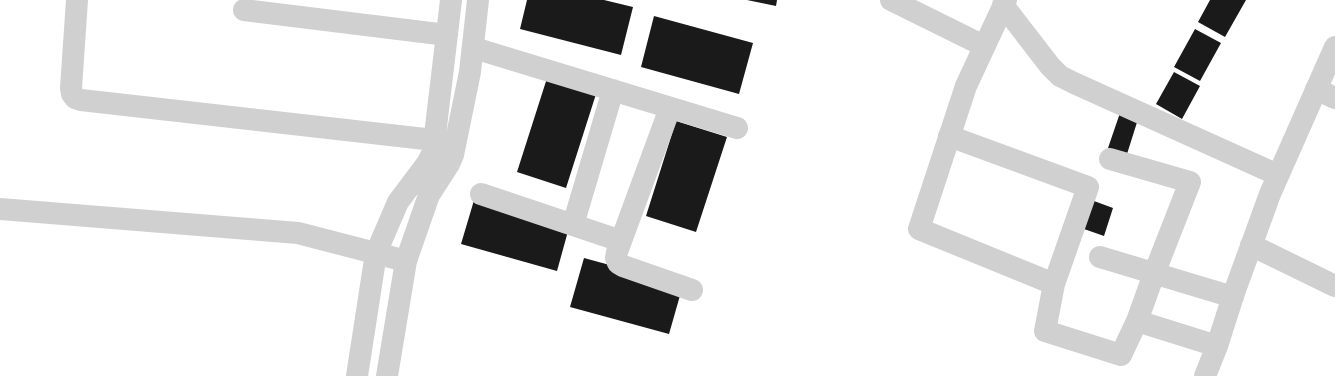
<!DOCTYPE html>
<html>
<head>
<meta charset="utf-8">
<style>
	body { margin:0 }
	canvas { display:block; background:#fff }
</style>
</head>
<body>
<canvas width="1335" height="376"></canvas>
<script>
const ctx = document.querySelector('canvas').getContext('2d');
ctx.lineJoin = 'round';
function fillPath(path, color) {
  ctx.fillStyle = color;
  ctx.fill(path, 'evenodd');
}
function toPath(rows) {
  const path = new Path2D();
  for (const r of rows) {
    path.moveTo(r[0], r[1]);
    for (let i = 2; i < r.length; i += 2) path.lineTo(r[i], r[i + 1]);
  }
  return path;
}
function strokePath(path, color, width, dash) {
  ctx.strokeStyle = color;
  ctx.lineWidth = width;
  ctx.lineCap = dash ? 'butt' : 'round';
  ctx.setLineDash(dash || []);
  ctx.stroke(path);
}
const building = toPath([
	[527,0,604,0,633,7,621,55,520,29],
	[747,0,777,0,776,6],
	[1210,0,1246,0,1225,37,1198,22],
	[654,16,753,43,739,94,641,67],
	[1195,29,1221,43,1200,81,1174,67],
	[1174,72,1200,86,1182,119,1156,104],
	[548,75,597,91,566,188,517,172],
	[1121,110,1139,116,1127,154,1108,148],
	[676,121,727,137,696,232,646,216],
	[475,197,570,224,557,271,461,244],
	[1094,201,1113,208,1104,236,1084,229],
	[584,258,683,285,669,334,570,307]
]);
const minor = toPath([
	[77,0,71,88,72,94,75,98,81,100,434,140],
	[891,0,984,46],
	[1006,0,966,86,919,229,1054,284,1045,331,1121,355,1137,321,1154,274,1190,182,1110,159],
	[1003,5,1050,66,1060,76,1074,83,1278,175],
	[244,10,447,35],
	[474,48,737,128],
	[1316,89,1335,98],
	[670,108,617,252,616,258,618,263,623,266,692,290],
	[949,136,1088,187,1054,284],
	[481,194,621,241],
	[0,209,298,233,406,261],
	[573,225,613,90],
	[1251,245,1335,286],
	[1100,257,1233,297],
	[1137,321,1217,346],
	[357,376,376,253,398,202,428,162,433,152,451,0],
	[387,376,406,261,429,195,449,164,453,155,470,72,478,0],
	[1205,376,1217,346,1234,293,1270,194,1335,47]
]);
fillPath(building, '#1a1a1a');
strokePath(minor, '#d0d0d0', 22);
</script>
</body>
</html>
